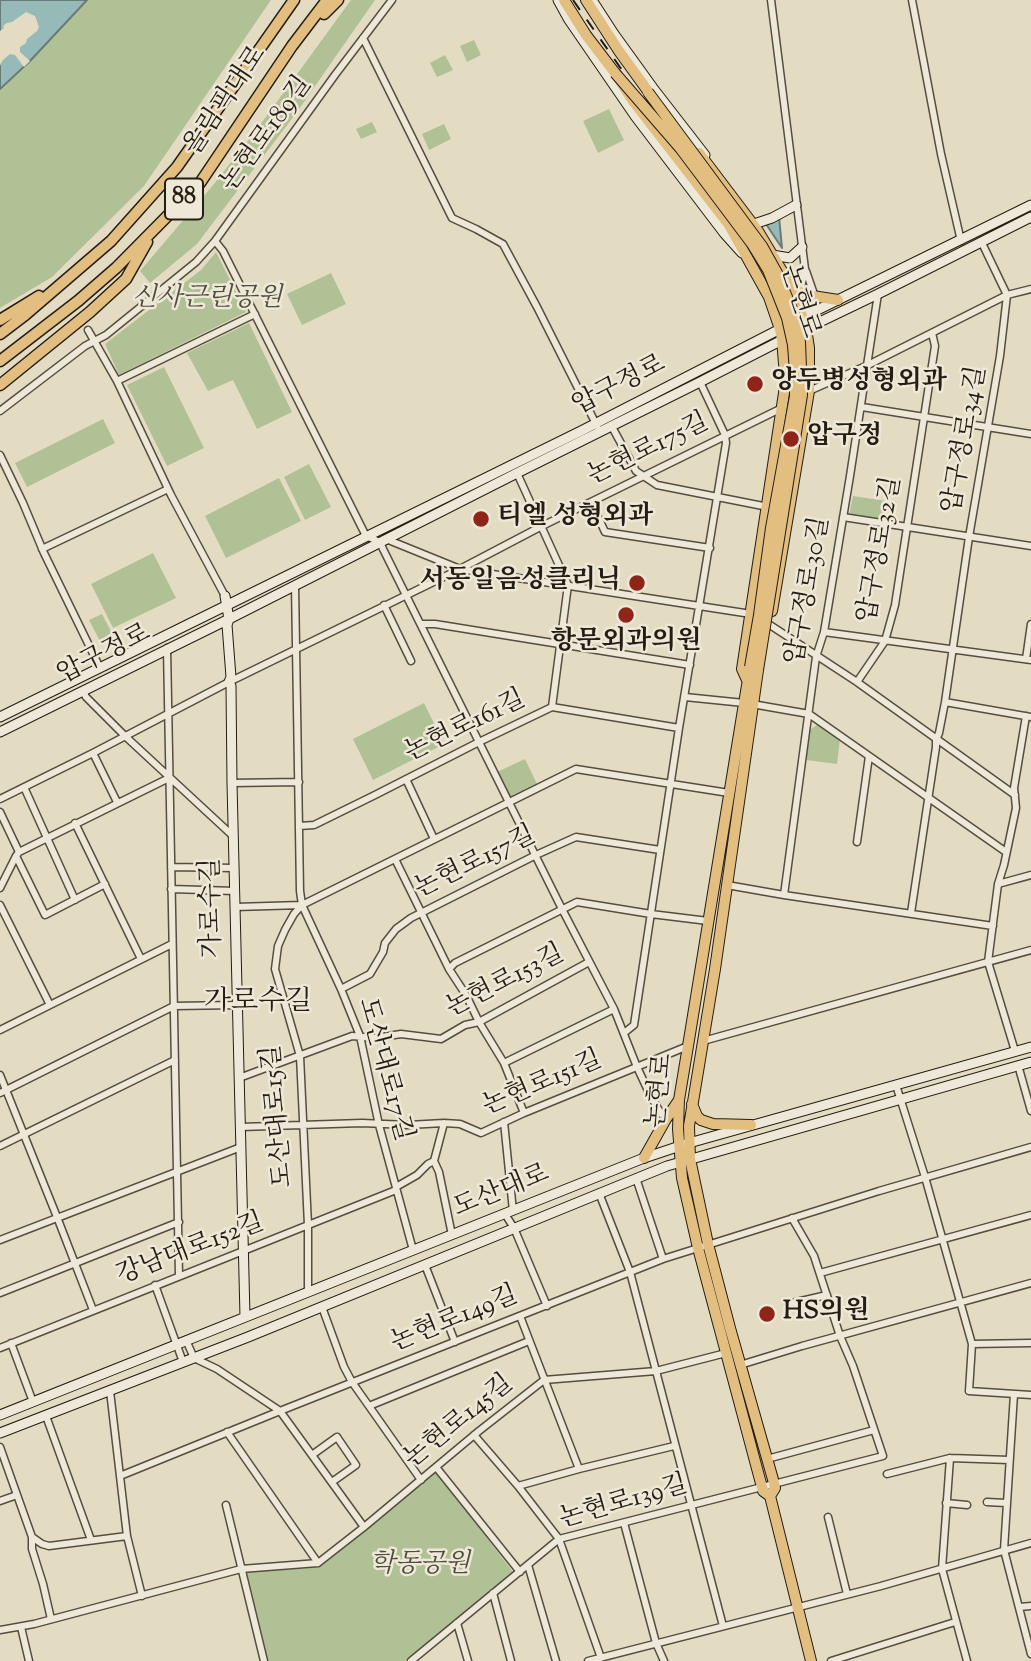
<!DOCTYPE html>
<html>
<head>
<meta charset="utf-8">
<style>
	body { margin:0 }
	canvas { display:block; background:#e4dcc2 }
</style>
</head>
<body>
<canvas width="1031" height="1661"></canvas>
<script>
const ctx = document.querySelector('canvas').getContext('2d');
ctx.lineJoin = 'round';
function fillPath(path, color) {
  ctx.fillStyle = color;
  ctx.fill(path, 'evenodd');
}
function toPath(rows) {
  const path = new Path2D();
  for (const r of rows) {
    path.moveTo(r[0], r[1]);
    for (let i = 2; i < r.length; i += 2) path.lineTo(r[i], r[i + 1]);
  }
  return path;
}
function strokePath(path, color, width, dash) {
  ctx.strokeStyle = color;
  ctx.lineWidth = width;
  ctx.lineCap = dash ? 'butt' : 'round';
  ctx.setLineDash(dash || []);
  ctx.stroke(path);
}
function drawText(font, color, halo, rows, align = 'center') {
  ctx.font = font + ' "Sorts Mill Goudy","Noto Serif KR",serif';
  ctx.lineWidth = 5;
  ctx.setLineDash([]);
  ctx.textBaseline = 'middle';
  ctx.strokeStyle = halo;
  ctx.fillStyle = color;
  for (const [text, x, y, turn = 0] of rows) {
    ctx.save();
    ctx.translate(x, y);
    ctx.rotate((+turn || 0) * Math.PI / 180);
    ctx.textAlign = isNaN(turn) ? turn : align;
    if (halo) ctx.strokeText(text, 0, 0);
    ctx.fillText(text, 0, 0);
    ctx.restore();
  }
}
const green = toPath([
	[87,0,271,0,144,186,52,277,0,308,0,89,30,61],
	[351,0,375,0,297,112,197,244,150,283,140,271,214,184,260,125],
	[474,40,481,55,467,62,460,46],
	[445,55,453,70,437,77,430,63],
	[609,109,624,140,598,153,583,121],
	[372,122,377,132,361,139,356,129],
	[444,124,451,139,429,150,422,134],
	[216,252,246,312,119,375,105,344,201,270],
	[331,273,346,304,302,325,287,294],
	[249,323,292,412,257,429,233,380,208,391,187,353],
	[164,367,204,448,167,466,127,385],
	[103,419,115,443,27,487,15,463],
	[309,464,331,507,305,520,284,477],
	[279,478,301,521,226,558,205,516],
	[853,496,886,501,883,521,849,516],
	[153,553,176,598,113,628,91,584],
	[102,614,113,635,100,641,89,620],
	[424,703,444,744,373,780,353,739],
	[819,724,840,739,837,764,806,760,809,730],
	[525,759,538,786,508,799,495,773],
	[435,1470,513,1572,454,1623,405,1661,268,1661,245,1572,311,1568,330,1558]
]);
const water = toPath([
	[0,0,87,0,30,61,0,89,0,0],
	[779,217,782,248,766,224,779,217]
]);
const pier = toPath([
	[26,12,35,16,39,27,37,31,27,39,26,43,20,47,20,52,30,61,24,67,15,55,10,54,2,61,0,66,0,31,4,28,3,26,7,23,12,22]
]);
const street = toPath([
	[771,0,805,269,800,292],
	[912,0,941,154,961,241],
	[363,38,452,218,476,229,503,244,537,307,597,426],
	[215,241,223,251,366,536],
	[806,271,815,297],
	[88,330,117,381,171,495,225,596],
	[117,381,255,314],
	[809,391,868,365,1007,295,1031,289],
	[862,407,1031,434],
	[0,411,85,346,106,335,196,262,215,241,335,75,392,0],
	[611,425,636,471,657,485,768,507],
	[0,455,23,503,44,553,100,668],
	[517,473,568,585,552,707],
	[591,502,605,532,710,548],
	[843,517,1031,546],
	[366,536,380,542,383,549,562,909,614,1009,637,1067,651,1097,662,1115,666,1119],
	[386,539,460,569,751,614],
	[42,549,168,489],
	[295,585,300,891,302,905,341,989,360,1036,379,1125,413,1250],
	[384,605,411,661],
	[421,624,435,624,690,665],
	[770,625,857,682,1015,795],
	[824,632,1031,660],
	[167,648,179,1276],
	[1026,659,1031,624],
	[857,682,885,641,895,605,935,346,932,333],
	[83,691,86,697,125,736,233,836],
	[685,697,744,703],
	[945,702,1031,717],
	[752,704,809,714,1006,852],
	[93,753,117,802],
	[406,779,434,839],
	[232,783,299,782],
	[24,787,75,900],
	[0,799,93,753,229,682,460,569,542,526,782,408],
	[0,812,19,852,16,856,45,915,105,884],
	[75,823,141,959],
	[299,826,314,825,375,795,479,742,552,707,679,728],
	[857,842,869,756],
	[19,852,169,778],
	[395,859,449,969,466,995,479,1022,504,1063,524,1113],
	[171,867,234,868],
	[998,884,1031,875],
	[727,885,784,895,993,926],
	[0,888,16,856],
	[171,889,235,891],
	[784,895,816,657,824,632,850,476,878,294],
	[0,905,50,1005],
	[302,905,294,914,285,930,278,946,275,969,300,1056,308,1225,308,1291],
	[235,907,302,905,576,769,729,793],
	[911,913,936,747,936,740,939,733,945,702,969,537,1000,356,1007,295,981,241],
	[449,969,455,963,577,902,651,914,708,921],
	[341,989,370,974,383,952,385,943,396,929,411,918,536,855,576,837,660,850],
	[0,1030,172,944],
	[624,1033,634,1025,679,728,726,443,725,435,700,382],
	[703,1041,1031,950],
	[1015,1051,988,962,998,884,1004,865,1016,808,1014,788,1026,716],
	[504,1063,614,1009],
	[1018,1065,1031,1111],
	[0,1075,57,1217,93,1310],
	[239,1078,352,1036,375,1038,401,1034,441,1039,465,1025,479,1022,589,962],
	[896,1085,925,1177,972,1344,969,1391,1031,1395],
	[0,1093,174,1006,237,1005],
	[504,1122,513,1211],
	[444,1123,434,1161,439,1172,452,1235],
	[241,1127,362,1123,408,1125,444,1123,460,1124,481,1133,524,1113,688,1046],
	[0,1146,175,1060],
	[636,1178,663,1259],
	[396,1187,417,1175,428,1164,434,1161],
	[599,1193,630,1272,723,1626],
	[505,1214,514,1228,547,1306],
	[0,1240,241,1147],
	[425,1265,455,1342],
	[820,1273,1031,1215],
	[155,1285,183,1362],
	[0,1293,179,1222],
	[788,1304,827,1295],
	[322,1307,344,1367,352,1382,421,1480],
	[520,1316,579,1469],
	[186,1340,194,1358,217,1369,280,1411,364,1527],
	[11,1343,33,1402],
	[972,1344,1031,1343],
	[0,1348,396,1190],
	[740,1365,802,1346,1031,1283],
	[110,1391,127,1536,142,1596],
	[1014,1394,1004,1550,1031,1654],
	[369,1406,529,1341],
	[46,1416,91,1540],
	[227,1432,318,1563],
	[474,1435,518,1486,559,1539,601,1658],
	[0,1447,32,1537,32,1549,43,1584,51,1619],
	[312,1455,337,1437,356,1465,332,1482],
	[950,1458,942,1569,967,1661],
	[767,1459,874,1430],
	[436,1467,520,1572],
	[887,1474,950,1458,1009,1460],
	[120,1476,280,1411,663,1259,879,1191,1031,1147],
	[518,1486,579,1469,674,1446],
	[0,1501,17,1495],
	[987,1502,1006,1503],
	[946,1503,967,1505],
	[226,1505,264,1661],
	[828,1517,847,1594],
	[624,1523,656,1643,664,1661],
	[32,1537,42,1544,49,1546,127,1536],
	[528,1565,556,1661],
	[493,1593,511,1661],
	[1019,1607,1031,1606],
	[457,1623,468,1661],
	[21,1627,29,1661],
	[0,1630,34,1624,241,1569,318,1563,364,1527,479,1431,544,1380,656,1371,726,1353],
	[411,1661,559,1539,883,1456,853,1366,840,1336,814,1256,792,1218],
	[588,1661,881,1586,1031,1543],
	[831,1661,955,1622]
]);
const secondary = toPath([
	[558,0,569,20,635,116,724,233,742,253],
	[592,0,614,34,653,88,705,155],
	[757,223,772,218,796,205],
	[772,255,790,258,802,247],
	[797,320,1031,205],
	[801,331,878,294,1031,217],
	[225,596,229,619,227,625,231,677,229,682,231,686,232,783,245,1317],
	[0,717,581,431,784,327],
	[0,732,229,619,517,473,700,382,788,337],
	[0,1415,644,1158,689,1143,1031,1047],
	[0,1433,248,1337,667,1166,1031,1062]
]);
const primary = toPath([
	[564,0,586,35,615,73,632,100,729,225,769,297,780,329,782,339,785,376,784,393,742,669,747,680],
	[586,0,619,51,653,98],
	[699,153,758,231,782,271,800,309,806,328,809,348,809,391,772,611],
	[790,286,806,295,838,300],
	[750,667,688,1046,679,1100,678,1129,682,1178,698,1248,763,1491,770,1496],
	[758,670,715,969,689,1126,690,1159,708,1244,730,1328,774,1483,775,1488,770,1496,811,1661],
	[692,1104,697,1116,701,1120,713,1124,751,1125],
	[644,1158,666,1119,679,1100]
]);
const highway = toPath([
	[324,14,338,0],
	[0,320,39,296],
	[0,334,25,315,111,241,177,167,294,0],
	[0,361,78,301,116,268,200,183,292,46,327,0],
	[0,385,90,312,126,279,147,242]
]);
const rail = toPath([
	[573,0,622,70]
]);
const primaryBridge = toPath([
	[615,73,680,148,752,244,768,270,787,318,793,345,795,372,795,396,771,528,759,615,750,667],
	[648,92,762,246,777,273,794,314,800,342,802,395,758,670]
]);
const markers = [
	[755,384,9,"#8f2418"],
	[791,439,9,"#8f2418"],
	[481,519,9,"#8f2418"],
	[637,583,9,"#8f2418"],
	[626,615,9,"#8f2418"],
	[767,1314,9,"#8f2418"]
];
const shields = [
	[184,199,38]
];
const shieldNames = [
	["88",184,199]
];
const streetNames = [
	["올림픽대로",227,102,-56],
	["논현로189길",268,135,-54],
	["논현로",798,302,72],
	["압구정로",620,387,-27],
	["압구정로34길",967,440,-80],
	["논현로175길",649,451,-26],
	["압구정로32길",882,550,-80],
	["압구정로30길",810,591,-80],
	["압구정로",105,656,-27],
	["논현로161길",466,728,-26],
	["논현로157길",476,864,-26],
	["가로수길",214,908,-91],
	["논현로153길",506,983,-27],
	["도산대로17길",383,1070,75],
	["논현로151길",543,1085,-23],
	["논현로",662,1091,-84],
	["도산대로15길",280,1116,-95],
	["도산대로",502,1193,-22],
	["강남대로152길",191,1251,-21],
	["논현로149길",455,1321,-22],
	["논현로145길",460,1423,-39],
	["논현로139길",624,1504,-16]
];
const parkNames = [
	["신사근린공원",207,301],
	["학동공원",420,1567]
];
const poiNames = [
	["양두병성형외과",771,384],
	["압구정",807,439],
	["티엘 성형외과",497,519],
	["서동일음성클리닉",621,583,"right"],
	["항문외과의원",626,644,"center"],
	["HS의원",783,1314]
];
const neighbourhoodNames = [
	["가로수길",258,1004]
];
fillPath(green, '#b1c196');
fillPath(water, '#96bab8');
strokePath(water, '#697b76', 2);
fillPath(pier, '#e4dcc2');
strokePath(street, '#554d3f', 9);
strokePath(secondary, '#251d13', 11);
strokePath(primary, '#251d13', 12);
strokePath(highway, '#251d13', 13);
strokePath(street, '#ede8d7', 6);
strokePath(secondary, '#ede8d7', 9);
strokePath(primary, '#e2be81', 10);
strokePath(highway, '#e2be81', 10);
strokePath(rail, '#251d13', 2, [12, 12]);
strokePath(primaryBridge, '#251d13', 12, []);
strokePath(primaryBridge, '#e2be81', 10);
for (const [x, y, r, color] of markers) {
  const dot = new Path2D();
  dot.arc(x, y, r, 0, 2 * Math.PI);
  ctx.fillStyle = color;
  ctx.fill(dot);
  strokePath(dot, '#ede8d7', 2.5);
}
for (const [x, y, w] of shields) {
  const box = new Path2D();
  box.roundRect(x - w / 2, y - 20.5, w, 41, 5);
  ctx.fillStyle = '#ede8d7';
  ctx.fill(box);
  strokePath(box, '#251d13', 2);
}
drawText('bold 24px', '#251d13', null, shieldNames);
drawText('26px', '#251d13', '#ede8d7', streetNames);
drawText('italic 26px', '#4f4e3a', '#ede8d7', parkNames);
drawText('bold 26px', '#251d13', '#ede8d7', poiNames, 'left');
drawText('28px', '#251d13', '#ede8d7', neighbourhoodNames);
</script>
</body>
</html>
